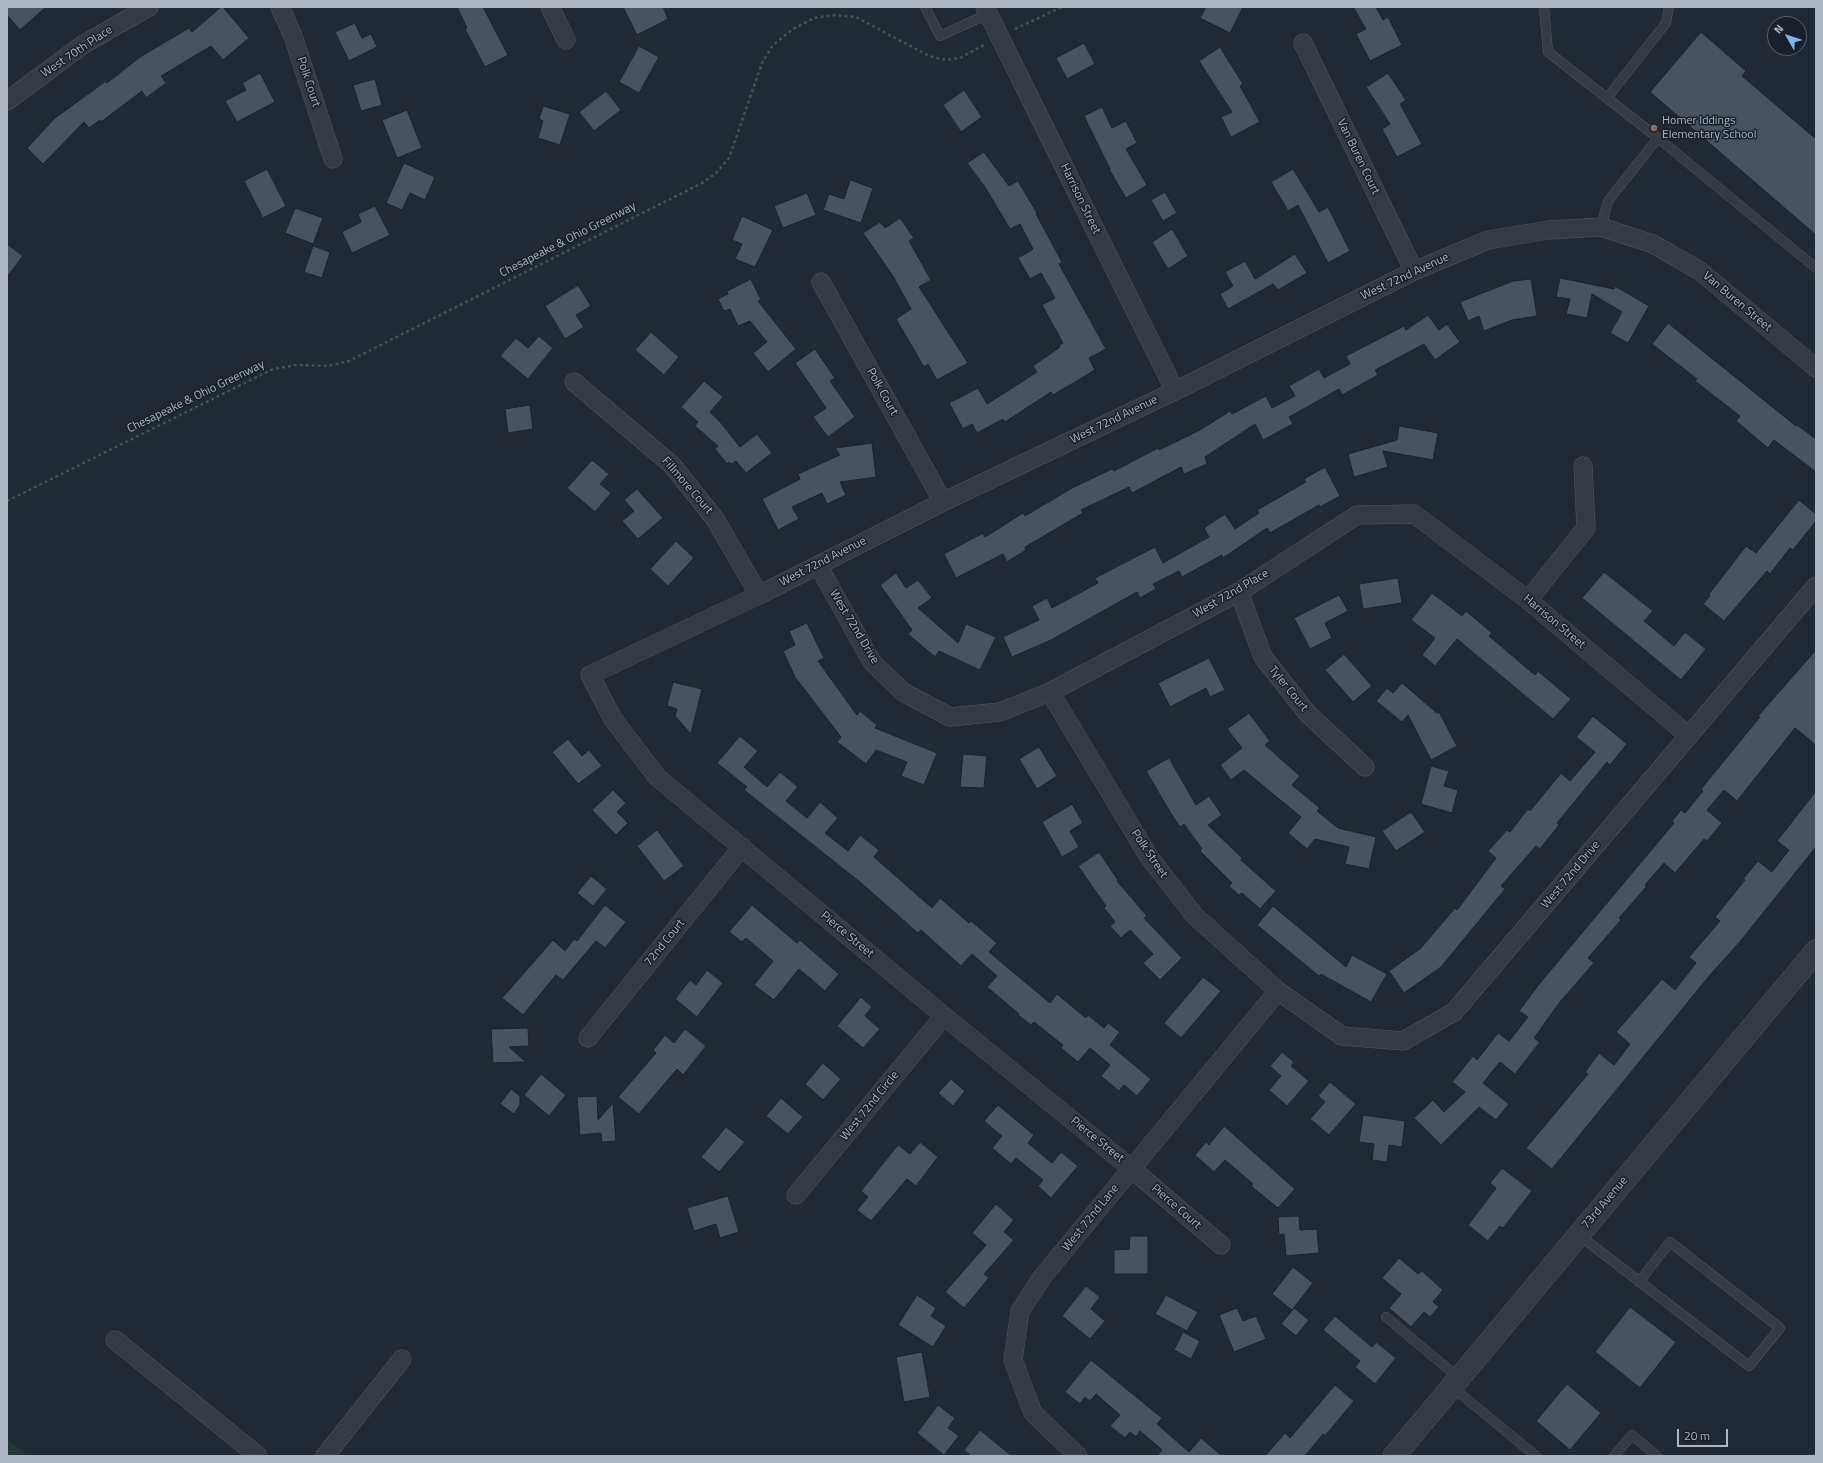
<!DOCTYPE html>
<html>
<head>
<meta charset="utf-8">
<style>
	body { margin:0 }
	#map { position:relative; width:1823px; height:1463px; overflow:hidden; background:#202934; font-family:"Titillium Web",sans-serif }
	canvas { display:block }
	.frame { position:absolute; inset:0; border:8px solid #aeb6c2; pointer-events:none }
	.north { position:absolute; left:1767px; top:16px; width:40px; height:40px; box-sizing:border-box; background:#192029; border:1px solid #555c66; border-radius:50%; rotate:309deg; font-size:11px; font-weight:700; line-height:16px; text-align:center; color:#aeb6c2 }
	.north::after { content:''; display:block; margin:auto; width:14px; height:18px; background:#84b0f0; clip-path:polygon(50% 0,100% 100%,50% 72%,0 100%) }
	.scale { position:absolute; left:1677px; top:1429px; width:51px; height:18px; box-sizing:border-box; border:2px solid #aeb6c2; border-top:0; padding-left:5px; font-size:12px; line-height:14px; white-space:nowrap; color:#aeb6c2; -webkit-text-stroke:3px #192029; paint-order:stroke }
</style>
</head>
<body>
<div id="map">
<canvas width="1823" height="1463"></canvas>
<div class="frame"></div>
<div class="north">N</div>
<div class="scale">20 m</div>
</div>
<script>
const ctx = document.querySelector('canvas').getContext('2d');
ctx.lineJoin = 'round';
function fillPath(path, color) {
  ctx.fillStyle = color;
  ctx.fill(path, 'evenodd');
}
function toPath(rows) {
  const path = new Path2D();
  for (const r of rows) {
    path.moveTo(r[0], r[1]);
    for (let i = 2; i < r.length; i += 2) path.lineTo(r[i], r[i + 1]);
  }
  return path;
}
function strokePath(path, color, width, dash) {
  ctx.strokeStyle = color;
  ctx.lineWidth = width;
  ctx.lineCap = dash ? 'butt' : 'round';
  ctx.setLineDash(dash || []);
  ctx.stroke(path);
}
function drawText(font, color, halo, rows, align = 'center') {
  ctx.font = font + ' "Titillium Web",sans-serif';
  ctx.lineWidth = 3;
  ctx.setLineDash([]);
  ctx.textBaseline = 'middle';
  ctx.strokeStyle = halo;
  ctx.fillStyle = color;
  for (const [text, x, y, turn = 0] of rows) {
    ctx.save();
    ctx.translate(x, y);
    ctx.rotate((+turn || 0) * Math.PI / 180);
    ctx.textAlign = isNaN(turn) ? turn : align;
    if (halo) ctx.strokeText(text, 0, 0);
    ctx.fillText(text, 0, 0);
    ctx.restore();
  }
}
const green = toPath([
	[7,1439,28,1456,7,1456]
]);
const building = toPath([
	[7,7,46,7,20,30,7,15,7,7],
	[221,7,223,7,249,38,223,60,211,46,161,76,166,83,146,98,142,91,101,122,100,120,89,128,84,122,43,164,27,148,55,118,106,81,107,83,140,57,189,28,192,32,221,7],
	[457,7,483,7,508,55,485,67,465,29,467,28,457,7],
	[623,7,663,7,668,19,637,35,623,7],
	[1206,7,1243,7,1230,33,1200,18,1206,7],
	[1353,7,1376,7,1383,20,1388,17,1402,45,1370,61,1356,34,1366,29,1353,7],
	[355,23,362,38,371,34,377,47,349,61,335,32,355,23],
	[1701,32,1746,71,1742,76,1816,139,1816,235,1650,92,1701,32],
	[1084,43,1095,64,1067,79,1056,58,1084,43],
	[639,46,659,57,639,93,619,82,639,46],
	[1220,47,1243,84,1240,86,1260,122,1231,137,1221,117,1232,112,1199,61,1220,47],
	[260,73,275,102,237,122,225,101,246,90,242,83,260,73],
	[1388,73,1406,100,1400,104,1422,144,1397,157,1382,129,1390,124,1366,87,1388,73],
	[375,79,382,105,361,111,353,85,375,79],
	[964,90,982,117,961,132,943,105,964,90],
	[606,91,621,110,594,131,579,112,606,91],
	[543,106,570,114,560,145,538,138,543,121,539,119,543,106],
	[1102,107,1112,128,1126,121,1137,143,1126,149,1147,185,1126,198,1109,169,1110,169,1084,116,1102,107],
	[407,110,422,148,397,158,382,120,407,110],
	[984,152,1009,186,1018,181,1037,213,1036,214,1062,262,1059,264,1106,349,1089,358,1095,370,1053,395,1051,392,1005,422,1003,419,977,433,972,424,963,429,949,403,978,388,987,404,1037,372,1033,366,1060,347,1059,345,1063,343,1042,305,1055,298,1041,273,1030,279,1018,258,1033,249,1020,224,1010,229,985,187,967,163,984,152],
	[404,163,435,177,425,200,410,193,402,210,386,203,404,163],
	[267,169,286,206,263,218,244,181,267,169],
	[1293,169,1319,212,1328,207,1350,251,1328,263,1298,205,1288,211,1271,182,1293,169],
	[850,180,873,188,861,223,823,210,829,194,844,199,850,180],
	[1165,192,1177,213,1163,221,1151,200,1165,192],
	[807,193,816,215,783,228,774,206,807,193],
	[375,206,390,235,352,253,342,232,361,222,358,214,375,206],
	[295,208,323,218,313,244,285,233,295,208],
	[742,216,773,230,755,267,735,259,742,244,732,240,742,216],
	[900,218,914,238,909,241,931,280,919,287,968,363,937,380,928,364,924,367,896,319,911,309,893,276,863,233,880,222,885,228,900,218],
	[1172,229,1188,256,1168,269,1152,242,1172,229],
	[7,244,23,256,7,277,7,244],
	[313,246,330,252,322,278,304,272,313,246],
	[1295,254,1307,273,1278,290,1273,284,1228,309,1220,294,1233,286,1225,272,1245,261,1255,279,1295,254],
	[1560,278,1614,289,1615,286,1649,306,1628,343,1610,333,1622,312,1592,294,1587,318,1566,314,1570,299,1556,297,1560,278],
	[751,279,761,300,758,301,796,349,768,372,753,353,767,342,750,321,738,326,730,309,724,311,718,299,728,294,727,291,751,279],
	[1531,279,1537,316,1512,320,1484,331,1479,316,1468,321,1460,302,1513,281,1531,279],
	[578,285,591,306,576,315,584,327,565,339,545,306,578,285],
	[1428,315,1439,330,1447,324,1460,342,1435,360,1424,344,1375,370,1378,375,1342,395,1339,389,1289,417,1293,424,1263,440,1255,424,1205,457,1207,464,1184,474,1181,467,1132,493,1129,487,1081,510,1083,513,1025,547,1026,550,1007,562,1003,554,956,578,944,554,983,533,985,537,1023,513,1025,516,1072,488,1112,469,1114,471,1158,448,1159,450,1200,430,1230,411,1232,414,1266,396,1272,408,1295,396,1289,386,1319,369,1324,378,1350,364,1346,356,1404,326,1406,330,1428,315],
	[1668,323,1796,426,1797,425,1816,439,1816,472,1774,440,1768,448,1736,421,1740,416,1695,381,1697,379,1652,344,1668,323],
	[651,332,679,357,664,375,635,350,651,332],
	[539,336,553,348,528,379,500,356,516,338,528,348,539,336],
	[815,349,835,378,830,381,855,417,828,437,813,417,826,408,795,363,815,349],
	[704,381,723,397,710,412,721,423,740,447,757,434,772,453,746,473,736,461,731,464,729,462,727,464,715,449,718,446,695,426,698,422,681,407,704,381],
	[530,405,533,429,508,433,505,409,530,405],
	[1399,426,1438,433,1433,460,1383,451,1388,467,1354,477,1348,454,1397,440,1399,426],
	[872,443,876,477,840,482,846,495,827,504,822,493,792,507,799,519,778,530,762,499,800,479,798,474,840,455,835,448,872,443],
	[592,460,609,474,600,484,611,493,595,512,567,488,592,460],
	[1325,467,1340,496,1320,507,1319,505,1270,533,1267,528,1223,558,1222,555,1182,577,1179,571,1153,584,1156,589,1140,598,1137,592,1051,640,1012,657,1003,637,1039,620,1032,606,1047,598,1052,608,1098,583,1095,578,1155,547,1163,563,1209,537,1204,528,1225,514,1235,529,1259,513,1257,510,1306,482,1304,479,1325,467],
	[637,489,663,518,638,539,622,521,634,511,624,500,637,489],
	[1799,500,1816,514,1816,521,1793,550,1790,548,1770,574,1767,571,1724,621,1703,604,1710,596,1709,594,1746,546,1756,553,1799,500],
	[676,541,694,558,668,586,650,569,676,541],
	[1604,572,1653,611,1644,621,1674,646,1685,632,1706,649,1681,680,1582,598,1604,572],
	[896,573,906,588,918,580,932,598,918,608,958,643,966,624,996,637,980,670,939,651,935,657,908,634,912,630,880,585,896,573],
	[1398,578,1402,603,1363,609,1359,584,1398,578],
	[1432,593,1462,616,1466,611,1492,633,1489,636,1535,675,1538,671,1571,699,1553,719,1457,639,1435,666,1422,655,1435,638,1411,620,1432,593],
	[1339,595,1348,611,1325,623,1332,638,1310,649,1294,618,1339,595],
	[807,623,824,658,818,661,857,715,860,711,877,725,875,728,937,753,924,785,901,776,907,762,876,750,866,764,837,742,841,737,795,677,783,651,795,645,789,631,807,623],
	[1816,650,1816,745,1795,728,1737,801,1724,790,1707,810,1722,823,1707,841,1704,839,1675,873,1664,863,1645,885,1647,886,1619,918,1621,920,1588,958,1594,963,1560,1002,1534,1038,1540,1042,1515,1074,1500,1062,1483,1083,1509,1104,1496,1120,1479,1107,1441,1145,1414,1118,1433,1100,1444,1112,1465,1092,1452,1082,1473,1056,1477,1060,1498,1033,1509,1041,1528,1017,1519,1011,1540,983,1674,823,1672,821,1681,810,1685,813,1703,791,1701,789,1760,717,1758,716,1816,650],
	[1344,654,1372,686,1353,702,1325,670,1344,654],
	[1209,658,1225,690,1210,697,1206,688,1170,707,1158,683,1209,658],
	[673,682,702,689,691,734,675,716,677,709,667,706,673,682],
	[1402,683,1437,713,1439,712,1457,746,1431,760,1408,715,1402,722,1376,701,1387,688,1393,693,1402,683],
	[1249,713,1270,741,1265,745,1300,776,1292,785,1320,808,1317,811,1338,828,1376,837,1369,869,1345,864,1349,847,1315,839,1307,849,1288,833,1301,817,1244,770,1231,780,1220,765,1242,748,1227,729,1249,713],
	[1593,716,1627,744,1610,765,1607,762,1557,823,1559,825,1540,849,1536,846,1501,886,1505,889,1441,967,1404,993,1389,971,1421,948,1455,908,1457,910,1496,858,1488,851,1507,830,1510,832,1528,809,1530,811,1561,773,1570,781,1595,752,1576,737,1593,716],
	[740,736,758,751,744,767,767,787,780,772,798,787,786,801,807,818,820,802,838,818,825,833,848,851,860,835,879,850,874,857,932,908,940,898,969,923,971,921,997,943,989,952,1050,1003,1057,994,1086,1018,1088,1015,1104,1028,1108,1023,1120,1032,1110,1045,1151,1079,1137,1096,1124,1085,1119,1091,1101,1076,1110,1065,1090,1048,1078,1062,1061,1048,1063,1045,1034,1022,1031,1025,1018,1015,1019,1014,987,987,997,976,972,954,961,966,921,930,918,933,860,882,744,790,747,787,717,763,740,736],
	[568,739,582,756,589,750,602,766,578,784,552,752,568,739],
	[1039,747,1057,776,1037,789,1019,759,1039,747],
	[963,754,987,756,984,788,960,787,963,754],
	[1169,758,1196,805,1209,796,1222,815,1208,825,1242,858,1241,860,1276,891,1260,909,1242,893,1239,895,1229,886,1232,883,1200,851,1202,849,1184,824,1180,827,1170,812,1146,771,1169,758],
	[1431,766,1449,771,1444,786,1458,790,1452,813,1421,804,1431,766],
	[613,790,626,803,617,812,628,823,616,835,592,810,613,790],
	[1816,791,1816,847,1738,944,1710,975,1552,1169,1526,1148,1588,1074,1585,1072,1599,1053,1614,1065,1630,1044,1616,1032,1662,979,1675,990,1696,963,1689,957,1720,921,1715,917,1745,880,1743,879,1758,861,1772,872,1789,850,1777,841,1816,791],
	[1072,804,1083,823,1070,831,1079,847,1062,857,1042,822,1072,804],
	[1411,812,1425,832,1396,851,1382,831,1411,812],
	[657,830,684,866,664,881,637,846,657,830],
	[1099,852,1118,880,1117,881,1147,916,1144,918,1182,958,1160,980,1143,963,1153,954,1130,930,1121,938,1110,926,1115,922,1104,908,1106,906,1078,866,1099,852],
	[591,876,607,889,593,906,577,893,591,876],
	[605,905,626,922,605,948,596,941,563,980,556,975,523,1015,502,998,553,940,565,951,574,939,577,941,605,905],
	[752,905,797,943,800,940,839,974,825,991,799,969,774,1000,754,985,773,961,746,938,742,942,729,932,752,905],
	[1273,906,1346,967,1352,955,1387,974,1371,1002,1321,974,1319,976,1257,925,1273,906],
	[707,970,723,983,697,1017,675,999,690,980,696,985,707,970],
	[1203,977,1221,991,1181,1038,1164,1023,1203,977],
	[861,997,872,1007,865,1016,880,1029,863,1048,837,1026,861,997],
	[528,1028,529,1046,509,1047,526,1062,493,1063,491,1029,528,1028],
	[685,1029,706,1046,683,1075,677,1069,639,1114,618,1097,656,1053,653,1050,665,1035,674,1043,685,1029],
	[1282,1052,1294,1062,1291,1066,1309,1081,1287,1106,1269,1090,1281,1076,1270,1066,1282,1052],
	[823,1063,841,1079,823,1100,805,1084,823,1063],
	[541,1074,566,1095,549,1116,524,1095,541,1074],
	[951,1079,965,1091,953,1106,938,1093,951,1079],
	[1330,1082,1356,1104,1329,1135,1310,1119,1325,1102,1318,1096,1330,1082],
	[511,1089,520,1096,520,1105,514,1114,500,1104,511,1089],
	[597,1096,598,1120,613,1103,616,1141,602,1142,601,1133,580,1135,577,1097,597,1096],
	[781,1098,803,1117,788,1134,766,1116,781,1098],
	[998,1105,1034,1135,1028,1143,1052,1163,1061,1152,1078,1166,1051,1198,1038,1186,1043,1180,1016,1158,1011,1164,992,1148,1002,1136,984,1121,998,1105],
	[1363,1115,1405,1121,1402,1147,1389,1145,1387,1162,1372,1160,1374,1144,1359,1142,1363,1115],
	[1224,1126,1295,1189,1278,1208,1251,1186,1253,1184,1225,1160,1214,1172,1195,1155,1206,1142,1209,1145,1224,1126],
	[726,1127,745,1142,719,1172,701,1157,726,1127],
	[920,1142,938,1157,916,1186,907,1179,871,1221,857,1210,868,1197,861,1191,898,1145,910,1154,920,1142],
	[1502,1168,1532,1191,1503,1228,1500,1226,1488,1241,1468,1225,1496,1188,1490,1183,1502,1168],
	[728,1196,739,1232,720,1238,716,1224,694,1231,687,1208,728,1196],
	[996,1204,1014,1220,1004,1232,1014,1240,984,1274,989,1278,964,1308,945,1292,986,1245,972,1233,996,1204],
	[1299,1216,1300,1230,1317,1229,1319,1253,1286,1256,1284,1234,1279,1235,1278,1217,1299,1216],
	[1130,1236,1148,1236,1148,1274,1114,1274,1114,1250,1129,1249,1130,1236],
	[1399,1258,1418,1274,1422,1271,1443,1290,1433,1302,1439,1307,1430,1317,1424,1312,1411,1327,1389,1308,1401,1294,1382,1278,1399,1258],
	[1293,1267,1313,1283,1292,1310,1272,1294,1293,1267],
	[1086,1286,1100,1297,1091,1309,1105,1321,1090,1339,1062,1316,1086,1286],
	[917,1295,936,1308,931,1316,946,1326,933,1347,898,1325,917,1295],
	[1166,1295,1198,1312,1187,1331,1155,1314,1166,1295],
	[1630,1307,1676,1342,1640,1388,1595,1352,1630,1307],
	[1237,1308,1243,1321,1256,1316,1266,1339,1234,1352,1219,1315,1237,1308],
	[1294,1308,1309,1320,1296,1336,1281,1324,1294,1308],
	[1335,1316,1372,1347,1376,1342,1396,1358,1375,1384,1355,1367,1360,1361,1323,1330,1335,1316],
	[1183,1332,1200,1341,1191,1359,1174,1350,1183,1332],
	[922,1352,930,1397,904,1402,896,1357,922,1352],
	[1091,1360,1162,1418,1157,1424,1189,1452,1201,1438,1222,1456,1157,1456,1162,1450,1140,1431,1136,1437,1130,1432,1125,1438,1110,1426,1120,1415,1096,1394,1090,1401,1085,1397,1080,1404,1065,1392,1091,1360],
	[1567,1384,1601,1413,1570,1450,1536,1421,1567,1384],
	[1335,1385,1354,1401,1325,1436,1323,1434,1305,1456,1265,1456,1285,1433,1290,1438,1335,1385],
	[938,1405,955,1418,948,1428,959,1436,944,1455,917,1433,938,1405],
	[980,1430,1012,1456,971,1456,964,1450,980,1430]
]);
const path = toPath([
	[1015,29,1062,7],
	[7,501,273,369,297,365,328,366,349,361,704,182,717,172,729,158,762,63,773,45,793,29,814,18,834,15,856,17,929,56,946,60,960,58,984,45]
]);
const service = toPath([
	[925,7,940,36,988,14],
	[1544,7,1548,52,1658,138],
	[1607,98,1666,23,1669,7],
	[1601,227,1608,201,1658,138,1816,268],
	[1579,1235,1749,1366,1780,1328,1670,1242,1639,1282],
	[1386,1317,1459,1378],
	[1452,1387,1536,1456],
	[1614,1456,1632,1435,1657,1456]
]);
const minor = toPath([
	[280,7,293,36,333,159],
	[550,7,566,40],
	[985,7,1175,391],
	[1303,43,1414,271],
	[7,101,84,44,149,7],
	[821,282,943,502],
	[574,382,672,465,715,519,759,595],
	[818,565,872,662,903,692,950,717,1000,712,1050,692,1239,592,1357,515,1414,514,1528,600,1689,736],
	[1239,592,1263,657,1308,714,1365,767],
	[1528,600,1586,528,1583,466],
	[1050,692,1149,857,1195,916,1278,991,1342,1036,1403,1041,1454,1012,1816,586],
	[588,1038,742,847],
	[796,1195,944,1016],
	[1221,1245,1132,1169,944,1016,657,777,613,719,590,675,759,595,943,502,1175,391,1414,271,1488,240,1549,230,1601,227,1653,244,1700,271,1816,368],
	[115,1340,258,1456],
	[325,1456,402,1359],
	[1078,1456,1033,1413,1013,1360,1020,1311,1043,1276,1278,991]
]);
const tertiary = toPath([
	[1394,1456,1816,951]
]);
const markers = [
	[1654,128,4,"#8d6e63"]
];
const streetNames = [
	["West 70th Place",77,52,-34],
	["Polk Court",308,82,72],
	["Van Buren Court",1358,157,64],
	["Harrison Street",1080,199,64],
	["Chesapeake & Ohio Greenway",568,240,-27],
	["West 72nd Avenue",1405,277,-25],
	["Van Buren Street",1737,302,40],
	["Polk Court",882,392,61],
	["Chesapeake & Ohio Greenway",196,397,-26],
	["West 72nd Avenue",1114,420,-26],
	["Fillmore Court",687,486,49],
	["West 72nd Avenue",823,562,-27],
	["West 72nd Place",1231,594,-30],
	["Harrison Street",1554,622,40],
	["West 72nd Drive",854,627,59],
	["Tyler Court",1288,689,51],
	["Polk Street",1149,854,56],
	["West 72nd Drive",1571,875,-50],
	["Pierce Street",847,935,40],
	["72nd Court",665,943,-51],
	["West 72nd Circle",870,1106,-51],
	["Pierce Street",1097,1140,39],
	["73rd Avenue",1605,1203,-50],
	["Pierce Court",1176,1207,41],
	["West 72nd Lane",1091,1218,-51]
];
const poiNames = [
	["Homer Iddings",1662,121],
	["Elementary School",1662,135]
];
fillPath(green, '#253737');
fillPath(building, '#495360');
strokePath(building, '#1b222b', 1);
strokePath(service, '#515963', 10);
strokePath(minor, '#515963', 19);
strokePath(tertiary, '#515963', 23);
strokePath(path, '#425355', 2.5, [3, 3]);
strokePath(service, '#343b45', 9);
strokePath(minor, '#343b45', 18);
strokePath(tertiary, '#343b45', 22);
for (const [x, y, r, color] of markers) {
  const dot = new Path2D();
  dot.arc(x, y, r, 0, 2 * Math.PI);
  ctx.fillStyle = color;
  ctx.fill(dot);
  strokePath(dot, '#192029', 1.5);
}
drawText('12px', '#aeb6c2', '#192029', streetNames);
drawText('12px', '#aeb6c2', '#192029', poiNames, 'left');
</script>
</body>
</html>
